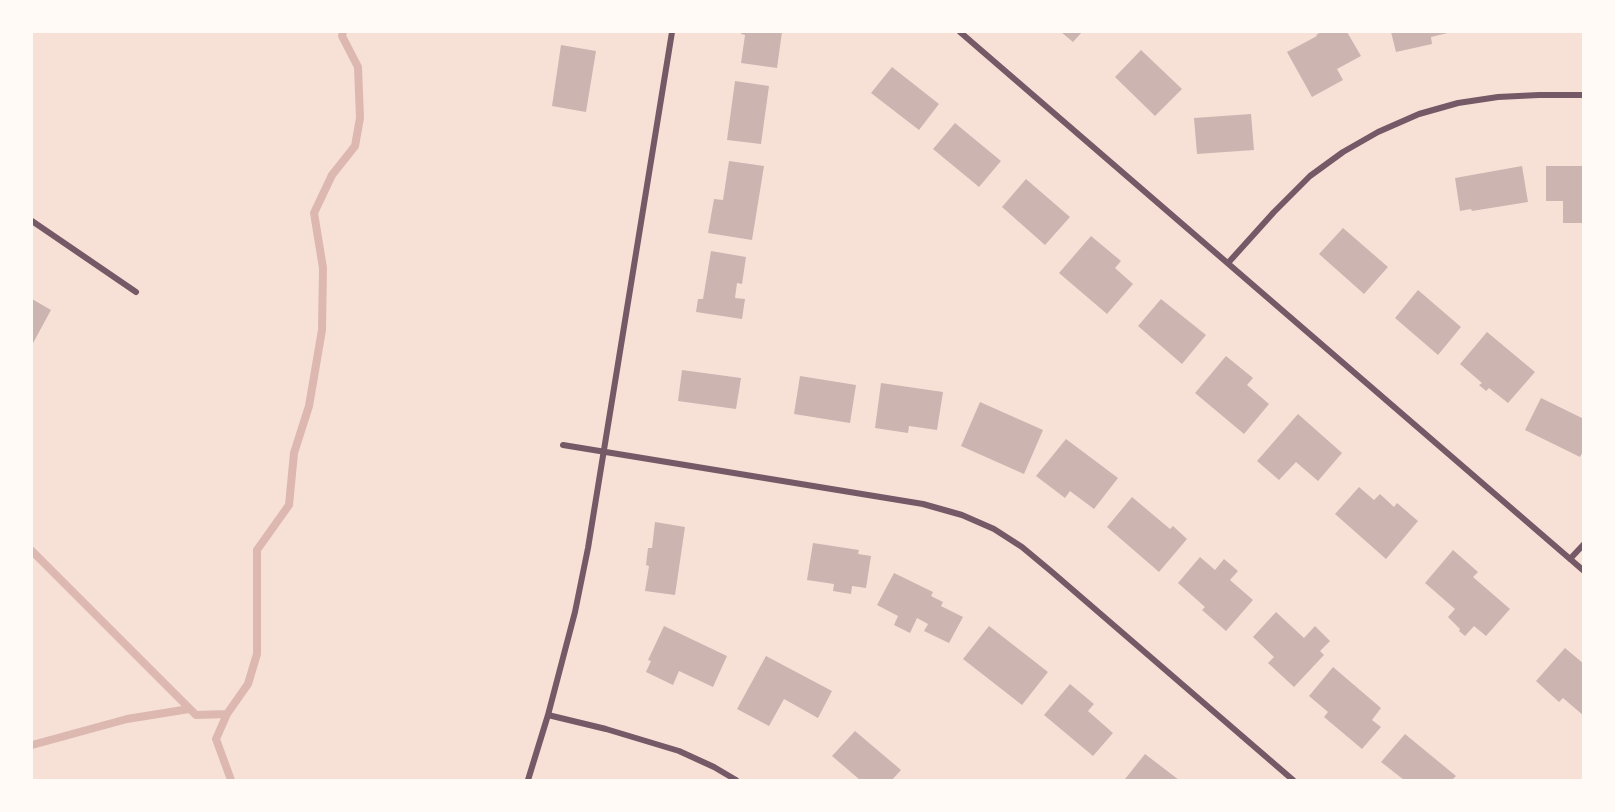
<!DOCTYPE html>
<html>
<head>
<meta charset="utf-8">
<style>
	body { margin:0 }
	#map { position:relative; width:1615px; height:812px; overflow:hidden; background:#f7e1d7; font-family:Georgia,serif }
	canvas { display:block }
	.frame { position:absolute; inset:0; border:33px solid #fffaf5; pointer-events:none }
</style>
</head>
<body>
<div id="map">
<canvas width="1615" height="812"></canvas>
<div class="frame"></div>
</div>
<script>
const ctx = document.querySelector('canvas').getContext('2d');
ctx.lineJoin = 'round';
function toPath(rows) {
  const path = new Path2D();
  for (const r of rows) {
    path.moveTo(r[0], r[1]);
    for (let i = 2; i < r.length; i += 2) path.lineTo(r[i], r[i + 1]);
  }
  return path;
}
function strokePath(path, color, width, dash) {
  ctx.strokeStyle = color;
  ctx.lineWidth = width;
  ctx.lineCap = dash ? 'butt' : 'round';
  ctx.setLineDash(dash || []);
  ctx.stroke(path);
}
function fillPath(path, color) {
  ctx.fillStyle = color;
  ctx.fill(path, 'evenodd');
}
const stream = toPath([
	[32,551,196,715,227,714],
	[32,745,127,719,189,709],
	[231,780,216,739,227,714,248,684,257,654,257,550,289,505,294,453,309,406,322,330,323,268,314,213,332,175,355,146,360,118,358,67,342,36,343,32]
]);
const building = toPath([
	[742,32,782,32,777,68,741,63,745,35,741,34],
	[1061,32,1082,32,1073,42],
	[1321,32,1347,32,1361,56,1337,69,1343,80,1312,97,1287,52,1317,36,1316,35],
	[1391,32,1452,32,1431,37,1432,44,1396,52],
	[561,45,596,51,586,112,552,106],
	[1141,50,1182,89,1155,116,1115,77],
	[892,67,939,104,919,130,871,93],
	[735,81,769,86,761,144,727,140],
	[1251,114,1254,150,1197,154,1194,118],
	[955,123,1001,161,979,187,933,149],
	[729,161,764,166,752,240,708,233,714,199,723,200],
	[1522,166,1528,202,1472,211,1471,209,1460,211,1455,178],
	[1546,166,1584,166,1584,223,1563,223,1563,201,1546,201],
	[1026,179,1070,217,1045,245,1002,207],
	[1343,228,1388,267,1364,294,1319,254],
	[1091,236,1121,261,1115,268,1133,284,1107,314,1059,273],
	[711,251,746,257,742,284,737,283,735,298,745,299,742,319,696,312,698,299,703,299],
	[1418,290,1461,327,1438,355,1395,318],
	[32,299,51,310,32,345],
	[1161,299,1206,335,1182,364,1138,326],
	[1487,332,1535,372,1508,403,1489,388,1486,391,1479,385,1482,383,1460,364],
	[1226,356,1253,378,1247,385,1269,404,1244,434,1195,393],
	[682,370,741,378,736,409,678,401],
	[800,376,856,385,850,423,794,414],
	[881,383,943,392,937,430,909,426,908,433,875,428],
	[1541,398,1584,419,1584,450,1580,457,1525,430],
	[980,402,1043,430,1024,474,961,446],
	[1298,414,1342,453,1318,481,1296,462,1279,480,1257,461],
	[1066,439,1118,478,1094,509,1070,491,1065,498,1036,476],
	[1359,487,1374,500,1380,494,1394,507,1397,503,1418,521,1386,559,1335,514],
	[1132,497,1170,529,1173,526,1187,539,1159,572,1107,527],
	[655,522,685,527,675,595,645,591,649,566,646,565,648,548,652,548],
	[813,543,859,550,858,554,871,556,866,588,852,586,851,594,833,591,834,584,807,580],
	[1453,550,1478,572,1473,577,1510,609,1486,636,1474,626,1465,636,1459,631,1460,629,1448,617,1455,609,1425,583],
	[1200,557,1215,570,1224,559,1238,571,1230,580,1253,600,1226,631,1202,610,1205,607,1178,583],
	[894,573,933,592,931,596,943,602,941,606,963,617,949,643,924,631,928,624,917,618,910,633,894,625,898,616,877,605],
	[1276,612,1304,638,1315,626,1330,641,1320,651,1324,655,1294,687,1268,663,1274,657,1253,637],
	[664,626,727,656,713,687,679,671,673,685,646,672,651,661,648,660],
	[989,626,1048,672,1022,705,963,659],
	[1565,648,1584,664,1584,716,1563,698,1559,702,1536,681],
	[766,656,832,691,818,718,784,699,769,726,737,709],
	[1333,667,1381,708,1372,720,1381,727,1362,749,1324,717,1328,712,1309,696],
	[1070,684,1094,704,1088,711,1113,733,1093,756,1044,715],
	[855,731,901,770,892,780,860,780,832,756],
	[1405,734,1456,776,1452,780,1404,780,1381,762],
	[1145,754,1179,780,1125,779]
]);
const minor = toPath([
	[960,32,1584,571],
	[32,221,136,292],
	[1228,263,1274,212,1310,176,1343,152,1378,132,1419,114,1458,103,1498,97,1539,95,1584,95],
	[563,445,923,504,962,515,994,529,1022,547,1052,572,1293,780],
	[1570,559,1584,544],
	[548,715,606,729,679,751,714,767,736,780],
	[528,780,548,715,575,612,588,548,672,32]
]);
strokePath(stream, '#dcb8b0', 8);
fillPath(building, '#ccb4b1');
strokePath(minor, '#755966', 6);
</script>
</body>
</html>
